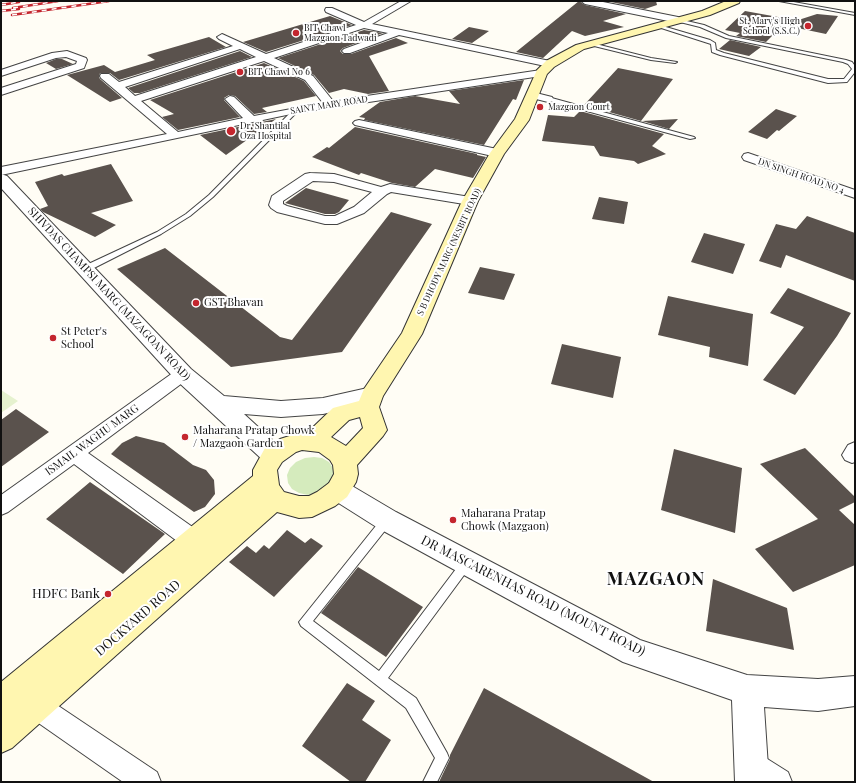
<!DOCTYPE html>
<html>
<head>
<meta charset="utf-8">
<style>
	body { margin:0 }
	#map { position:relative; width:856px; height:783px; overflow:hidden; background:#fffdf5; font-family:"Playfair Display",serif }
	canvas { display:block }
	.frame { position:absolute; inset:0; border:2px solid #111; pointer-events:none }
</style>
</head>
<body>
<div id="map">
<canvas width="856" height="783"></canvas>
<div class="frame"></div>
</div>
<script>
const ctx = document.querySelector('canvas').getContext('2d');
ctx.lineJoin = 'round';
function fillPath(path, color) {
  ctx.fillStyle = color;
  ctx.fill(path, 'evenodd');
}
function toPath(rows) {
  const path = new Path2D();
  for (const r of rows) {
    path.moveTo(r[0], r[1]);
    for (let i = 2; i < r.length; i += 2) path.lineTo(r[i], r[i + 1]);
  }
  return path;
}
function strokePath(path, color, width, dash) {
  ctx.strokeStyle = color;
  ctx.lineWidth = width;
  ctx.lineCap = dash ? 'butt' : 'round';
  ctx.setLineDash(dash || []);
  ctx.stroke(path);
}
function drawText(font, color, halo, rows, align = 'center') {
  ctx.font = font + ' "Playfair Display",serif';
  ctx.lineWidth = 4;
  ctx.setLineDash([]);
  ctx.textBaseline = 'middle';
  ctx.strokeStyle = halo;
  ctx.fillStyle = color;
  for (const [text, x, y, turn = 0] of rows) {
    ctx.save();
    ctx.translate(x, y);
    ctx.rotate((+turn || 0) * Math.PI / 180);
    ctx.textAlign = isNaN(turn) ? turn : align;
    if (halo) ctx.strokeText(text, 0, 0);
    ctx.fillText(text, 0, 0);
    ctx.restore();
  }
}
const green = toPath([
	[314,457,322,458,329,462,333,468,334,475,332,482,317,493,308,495,299,493,292,489,288,483,287,475,290,468,296,462,305,458]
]);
const pitch = toPath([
	[1,390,18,401,1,413]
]);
const building = toPath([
	[579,1,585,5,626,14,603,21,624,27,585,36,572,31,543,58,516,52],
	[606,1,656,1,657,5,645,9],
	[745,11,789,19,783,25,817,14,838,16,826,34,783,25,766,42,736,36,740,33,725,30],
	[330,16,352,25,266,52,243,42],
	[469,27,489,31,472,43,452,39],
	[364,30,383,33,343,48,340,51,343,54,351,54,396,38,408,43,369,56,389,91,368,94,344,89,329,93,314,75,278,58],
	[209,37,226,47,119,80,110,73,100,73,99,77,100,79,122,98,110,102,67,75,104,65,115,72,155,60,147,55],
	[730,40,761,47,749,56,719,49],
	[240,51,252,57,140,93,134,93,128,88],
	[56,59,62,59,73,64,56,69,46,63],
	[264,63,304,81,316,96,262,108,267,112,254,114,235,96,229,95,224,98,224,100,240,117,178,130,162,117,174,114,150,100],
	[618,68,673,79,641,121,584,105],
	[524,80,516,100,513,99,484,145,364,120,365,118,359,117,380,102,415,96,460,104,449,91],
	[776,109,797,116,779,131,777,130,767,139,748,132],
	[580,111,664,134,652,146,666,154,638,164,634,161,600,156,594,146,542,141,548,115,574,117],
	[276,119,226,155,200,135],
	[678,119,669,129,642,121],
	[355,127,477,154,477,155,486,157,473,178,435,169,415,187,392,183,361,173,359,175,312,157,327,147,329,148],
	[111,164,133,201,91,213,116,225,95,237,43,212,40,209,48,206,35,182,62,174,64,176],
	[306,188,349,200,339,212,335,214,325,214,285,203],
	[599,197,628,202,624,224,592,219],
	[391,212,432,224,342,352,231,367,117,269,165,248,280,337,292,340],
	[807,216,855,233,855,281,786,255,781,268,759,261,776,224,796,229],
	[704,233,745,244,733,274,691,262],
	[480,267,515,274,504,300,468,293],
	[788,288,851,313,837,336,795,395,763,380,804,327,770,313],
	[668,296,753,314,748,366,709,357,710,347,658,335],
	[562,344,621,357,613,398,551,384],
	[16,409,49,432,1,467,1,420],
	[136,436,164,443,193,465,206,470,214,480,215,494,205,507,194,512,111,454,122,443],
	[805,448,855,497,855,502,839,510,855,525,855,565,793,592,755,549,818,519,760,464],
	[674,449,742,468,735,533,661,510],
	[90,482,165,534,123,574,46,519],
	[287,530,305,543,311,538,323,546,274,597,229,562,247,546,256,553,264,545,269,549],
	[358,567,423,607,386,657,321,613],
	[713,579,787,608,794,650,706,631],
	[347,683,375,701,362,720,391,740,365,782,351,782,302,746],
	[484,688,654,782,439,782,450,759,450,755]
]);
const service = toPath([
	[779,1,788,1,855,13,855,15,779,1],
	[678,19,704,25,729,36,846,60,852,62,855,66,855,72,847,82,828,83,720,55,712,52,711,44,655,26,659,25,710,40,715,43,716,50,724,53,828,79,844,79,852,69,848,64,843,62,726,38,700,27,676,21,678,19],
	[592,43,651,58,677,62,675,63,651,60,590,45,590,44,592,43],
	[548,97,694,137,695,138,690,139,546,100,545,99,548,97],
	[294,109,299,110,213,197,190,216,161,234,88,271,82,271,82,267,157,232,186,214,209,195,294,109],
	[387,516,391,517,392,520,391,523,313,621,379,671,462,561,466,559,470,561,472,564,470,567,388,678,416,698,447,753,449,758,437,782,423,782,435,758,406,708,301,626,299,622,383,517,387,516]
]);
const minor = toPath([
	[401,1,411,1,372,24,550,61,555,64,550,67,399,35,350,53,344,53,342,51,344,49,388,33,364,28,274,58,313,76,333,101,541,70,546,73,541,76,296,113,1,175,1,167,167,134,101,78,100,76,101,74,109,74,119,82,233,46,219,39,217,37,222,34,266,54,356,25,326,12,325,10,326,8,332,8,364,22,401,1],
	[240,49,256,57,135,96,125,87,240,49],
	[264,61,305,80,323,103,254,116,234,97,230,96,225,99,243,118,178,132,141,101,264,61],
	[581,1,598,1,678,17,682,20,678,23,585,4,581,1],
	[67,51,86,58,87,60,84,68,1,95,1,88,76,64,77,61,66,57,56,58,1,76,1,70,52,53,67,51],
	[532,92,552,97,553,99,548,102,528,97,527,95,532,92],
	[359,120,497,149,501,150,503,153,501,156,497,157,355,125,353,123,355,121,359,120],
	[748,153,855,190,855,198,744,160,742,157,744,154,748,153],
	[310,173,334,174,381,187,390,184,470,197,475,198,477,201,475,204,470,205,391,192,387,194,364,213,337,224,325,224,277,212,271,208,269,205,272,196,305,174,310,173],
	[313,181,334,182,372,192,354,207,335,216,325,216,287,206,283,204,283,201,313,181],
	[183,368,189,370,192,374,189,378,88,453,201,533,204,540,201,547,193,549,185,547,74,464,8,512,1,515,1,495,177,370,183,368],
	[855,442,855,462,852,463,845,460,842,455,848,445,855,442],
	[36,693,45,697,157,772,161,782,123,782,27,715,23,706,27,697,36,693],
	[751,751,761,755,788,772,792,782,753,782,741,775,737,765,741,755,751,751]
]);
const tertiary = toPath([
	[1,174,7,176,191,369,224,396,281,401,323,398,372,387,380,389,383,395,380,401,323,414,281,417,244,414,281,448,285,455,281,462,273,464,265,462,175,379,1,188,1,174],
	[338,480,347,483,396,512,640,640,747,675,818,679,855,676,855,706,818,711,764,707,769,782,735,782,732,700,623,662,378,528,329,497,326,490,329,483,338,480]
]);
const secondary = toPath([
	[726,1,740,1,739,3,710,15,584,49,554,67,547,74,529,120,504,154,478,201,422,334,383,396,379,407,387,430,383,436,357,465,358,474,356,482,347,497,335,506,312,517,299,518,277,512,12,748,1,753,1,682,253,476,253,470,265,448,280,439,302,432,308,432,333,408,359,401,364,389,402,333,462,201,490,153,515,119,537,70,546,61,576,45,702,11,726,1],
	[360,417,363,428,346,446,331,437,349,420,360,417],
	[302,450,319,452,330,460,333,465,334,474,329,483,317,492,309,496,299,496,284,492,279,485,277,470,282,462,296,452,302,450]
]);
const rail = toPath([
	[1,5,19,2],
	[13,8,58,1],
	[1,11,19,9],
	[12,15,109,1]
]);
const markers = [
	[808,26,4,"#c4262e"],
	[296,33,4,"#c4262e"],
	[240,72,4,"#c4262e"],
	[540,107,4,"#c4262e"],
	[231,131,5,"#c4262e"],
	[196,303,4,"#c4262e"],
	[53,338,4,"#c4262e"],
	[185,437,4,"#c4262e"],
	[453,520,4,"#c4262e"],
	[108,594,4,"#c4262e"]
];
const farPoinames = [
	["St. Mary's High",800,21,"right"],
	["School (S.S.C.)",800,31,"right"],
	["BIT Chawl",304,28],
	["Mazgaon Tadwadi",304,38],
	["BIT Chawl No 6",248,72],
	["Mazgaon Court",548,107],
	["Dr. Shantilal",240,126],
	["Oza Hospital",240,136]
];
const farStreetnames = [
	["SAINT MARY ROAD",329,105,-9],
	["DN SINGH ROAD NO 4",801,176,19],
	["S B DHODY MARG (NESBIT ROAD)",449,252,-65]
];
const streetNames = [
	["SHIVDAS CHAMPSI MARG (MAZAGOAN ROAD)",109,294,47],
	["ISMAIL WAGHU MARG",92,440,-36]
];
const poiNames = [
	["GST Bhavan",204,303],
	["St Peter's",61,332],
	["School",61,345],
	["Maharana Pratap Chowk",193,431],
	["/ Mazgaon Garden",193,444],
	["Maharana Pratap",461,514],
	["Chowk (Mazgaon)",461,527]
];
const nearPoinames = [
	["HDFC Bank",100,594]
];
const nearStreetnames = [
	["DR MASCARENHAS ROAD (MOUNT ROAD)",533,596,27],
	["DOCKYARD ROAD",138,618,-41]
];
const nearDistrictnames = [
	["MAZGAON",656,579]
];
fillPath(green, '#d5ebbd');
fillPath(pitch, '#e6f2cf');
fillPath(building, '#5a524d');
strokePath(service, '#444', 2);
strokePath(minor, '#444', 2);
strokePath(tertiary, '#444', 2);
strokePath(secondary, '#333', 2);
fillPath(service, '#fff');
fillPath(minor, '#fff');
fillPath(tertiary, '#fff');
fillPath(secondary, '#fff6b0');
strokePath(rail, '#c4262e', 2.5);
strokePath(rail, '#fff', 1.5, [5]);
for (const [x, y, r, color] of markers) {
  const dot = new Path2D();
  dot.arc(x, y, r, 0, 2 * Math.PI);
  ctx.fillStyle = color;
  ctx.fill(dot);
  strokePath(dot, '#fff', 1.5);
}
drawText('9px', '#111', '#fff', farPoinames, 'left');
drawText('9px', '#111', '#fff', farStreetnames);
drawText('11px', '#111', '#fff', streetNames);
drawText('11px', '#111', '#fff', poiNames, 'left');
drawText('13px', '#111', '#fff', nearPoinames, 'right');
drawText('13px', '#111', '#fff', nearStreetnames);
ctx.letterSpacing = '1px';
drawText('bold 18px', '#111', '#fff', nearDistrictnames);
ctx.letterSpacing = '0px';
</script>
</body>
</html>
